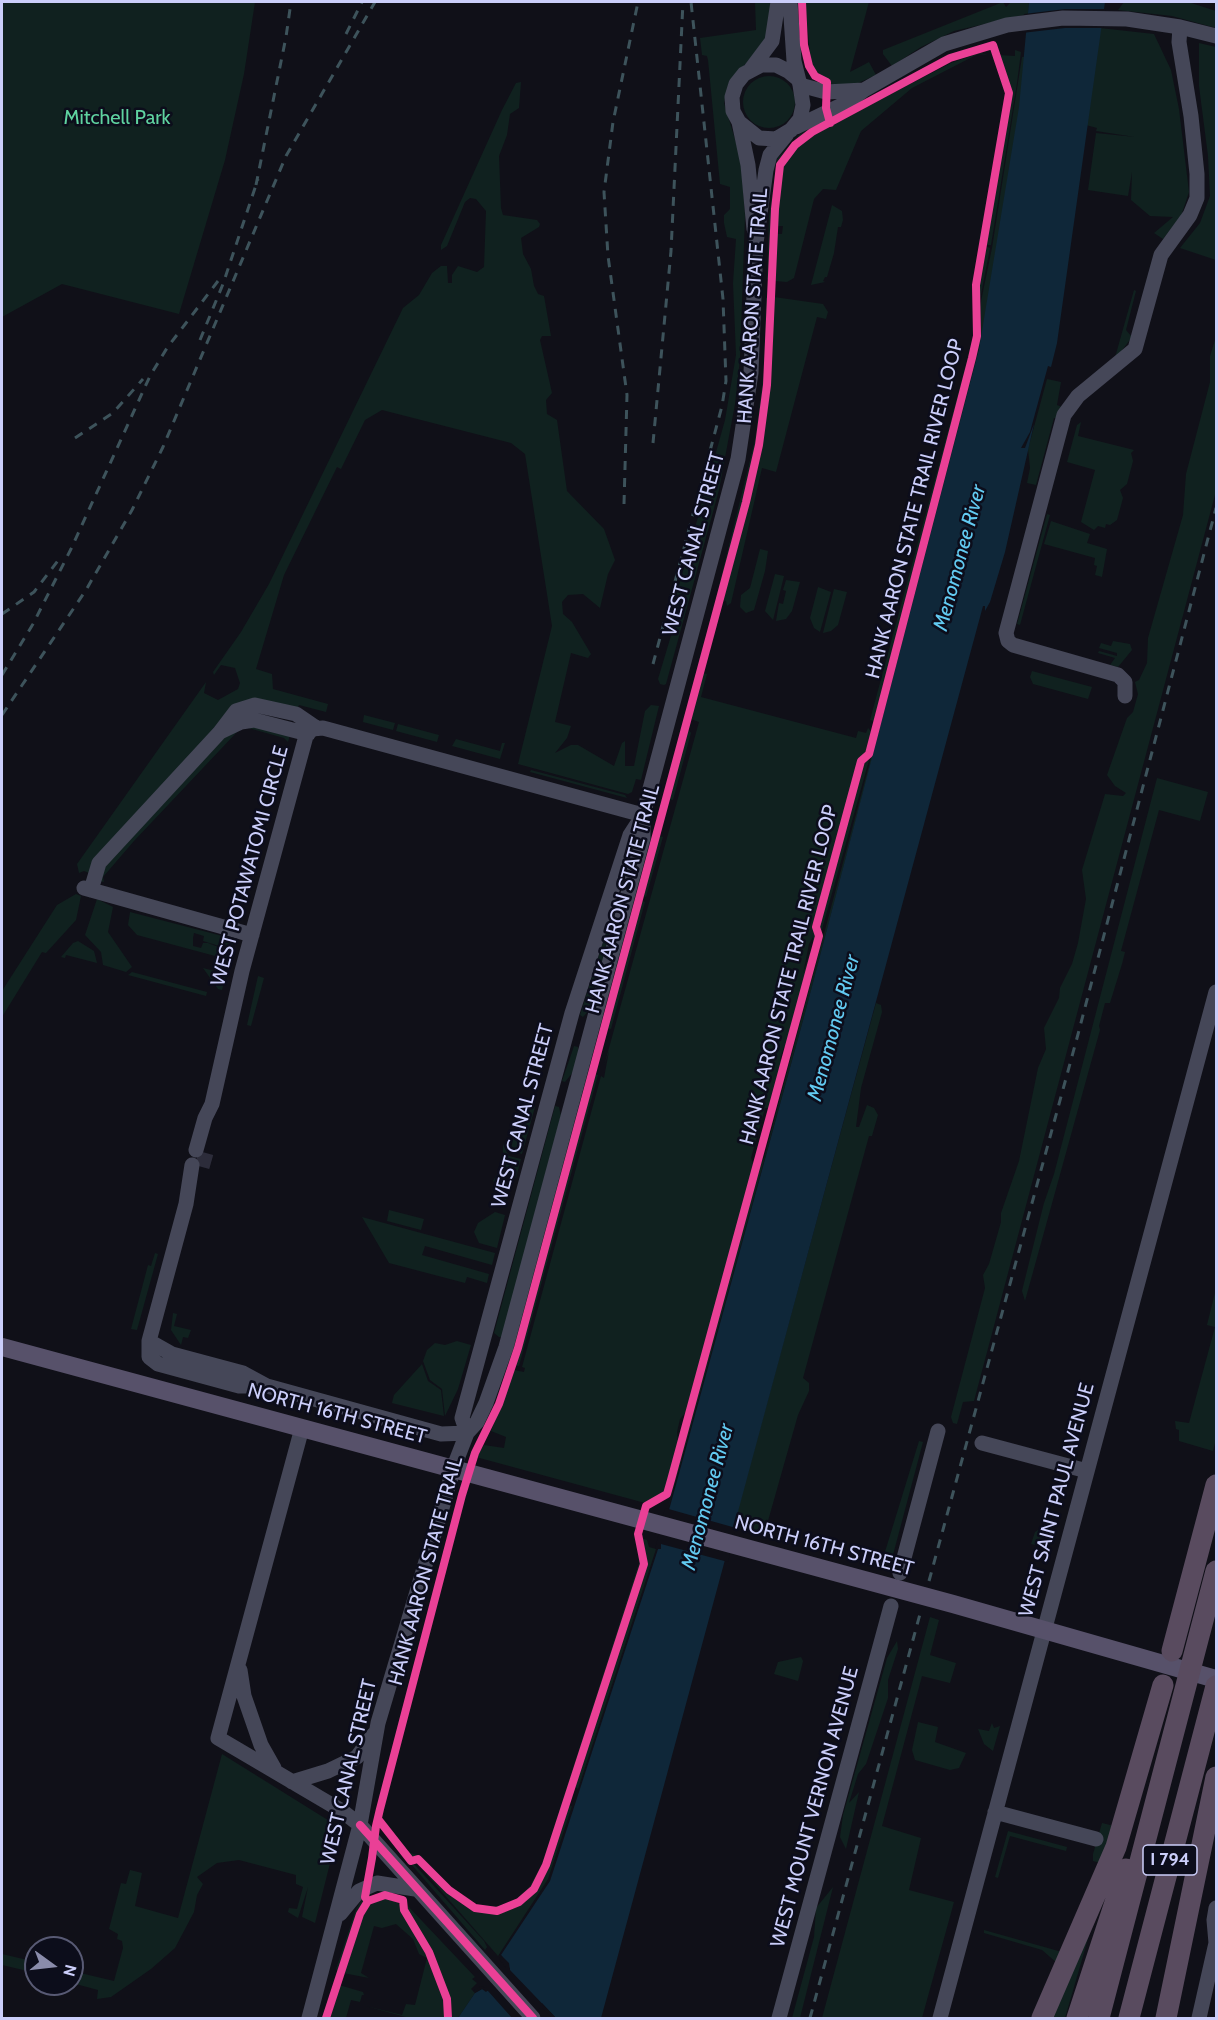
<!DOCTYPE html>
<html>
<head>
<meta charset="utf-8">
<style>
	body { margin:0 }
	#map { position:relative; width:1218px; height:2020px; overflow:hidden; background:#101018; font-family:Cabin,sans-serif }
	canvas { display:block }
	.frame { position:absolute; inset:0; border:3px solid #cbcefa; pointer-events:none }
	.north { position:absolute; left:24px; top:1936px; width:60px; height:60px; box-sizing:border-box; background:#0c0d1b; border:2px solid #585a74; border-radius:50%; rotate:105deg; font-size:16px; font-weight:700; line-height:24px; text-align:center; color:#cbcefa }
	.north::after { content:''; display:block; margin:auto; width:21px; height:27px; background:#8a8cab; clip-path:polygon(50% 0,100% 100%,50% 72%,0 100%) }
</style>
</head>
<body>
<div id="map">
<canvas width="1218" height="2020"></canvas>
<div class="frame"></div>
<div class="north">N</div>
</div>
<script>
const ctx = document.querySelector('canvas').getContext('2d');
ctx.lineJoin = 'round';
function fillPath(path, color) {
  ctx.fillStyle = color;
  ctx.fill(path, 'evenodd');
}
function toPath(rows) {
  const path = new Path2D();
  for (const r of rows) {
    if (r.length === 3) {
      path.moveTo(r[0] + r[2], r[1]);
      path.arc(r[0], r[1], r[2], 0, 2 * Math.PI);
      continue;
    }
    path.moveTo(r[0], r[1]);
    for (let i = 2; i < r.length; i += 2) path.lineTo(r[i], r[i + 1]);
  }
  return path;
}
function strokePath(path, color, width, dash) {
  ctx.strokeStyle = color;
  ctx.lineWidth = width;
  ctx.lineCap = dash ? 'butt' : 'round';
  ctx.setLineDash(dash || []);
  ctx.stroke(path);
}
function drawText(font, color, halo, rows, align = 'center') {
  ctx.font = font + ' Cabin,sans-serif';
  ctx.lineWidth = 5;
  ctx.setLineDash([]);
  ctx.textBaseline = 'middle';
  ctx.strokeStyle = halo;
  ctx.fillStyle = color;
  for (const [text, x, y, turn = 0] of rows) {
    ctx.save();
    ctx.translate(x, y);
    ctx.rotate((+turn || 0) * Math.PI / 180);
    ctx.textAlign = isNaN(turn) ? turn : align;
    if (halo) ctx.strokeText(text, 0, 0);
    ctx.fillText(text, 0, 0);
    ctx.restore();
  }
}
const green = toPath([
	[2,2,255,2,244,74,225,160,179,314,62,284,2,317],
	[755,2,771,2,766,38,756,53,730,80,724,103,741,159,745,216,740,359,735,404,719,490,666,684,664,685,660,684,658,679,676,619,671,614,725,420,736,355,733,283,736,239,727,237,724,223,724,215,730,209,730,187,720,184,708,60,707,56,702,55,700,38,756,30],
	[805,2,869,2,850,72,869,62,876,75,856,84,829,87,830,79,819,76,811,63],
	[1003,2,1006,7,1011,2,1029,2,1028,14,954,31,921,47,892,66,883,54,883,50],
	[1124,2,1188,2,1216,11,1216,28,1172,16,1118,10],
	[1100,28,1154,34,1171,70,1179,109,1189,192,1181,216,1163,239,1154,233,1173,217,1150,216,1131,200,1132,172,1128,196,1088,190,1096,133,1135,137,1096,131,1097,128,1086,125],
	[1199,43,1216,47,1216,260,1180,248,1200,223,1210,196,1208,156,1199,86],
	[1015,50,1021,52,1017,83,991,245,986,245,1011,95,999,55,1015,56],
	[980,53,988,55,978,54,912,88,861,131,836,190,823,189,814,199,794,278,787,282,775,281,776,234,782,234,783,226,777,226,780,178,783,164,792,152,804,141,837,122,951,63],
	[1022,57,1027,57,1000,265,947,475,805,1013,668,1509,690,1418,759,1166,764,1158,871,758,884,701,979,342,979,311,992,248],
	[769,102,26],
	[521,82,519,108,510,114,507,135,499,156,501,208,503,215,537,220,540,224,539,227,521,238,523,254,531,269,534,286,538,294,544,296,551,336,542,336,540,340,552,393,546,400,547,414,557,420,567,491,604,529,615,560,608,574,600,608,583,594,568,595,562,602,563,614,572,622,591,654,588,658,571,653,555,722,571,726,567,738,555,753,571,745,578,745,614,766,622,743,625,741,625,766,634,766,645,711,651,705,659,706,641,780,636,779,632,792,628,794,518,764,552,626,525,454,511,443,382,410,365,420,341,469,337,467,284,575,256,669,272,674,273,689,328,704,326,712,299,705,297,711,260,701,89,873,84,871,79,873,77,864,206,682,204,693,218,700,238,689,240,683,235,668,221,665,214,675,213,672,241,632,269,584,403,308,419,295,432,273,441,266,447,266,448,283,452,283,452,275,458,266,477,272,484,267,486,211,476,199,470,198,465,202,447,246,441,250,441,245,502,110,516,83],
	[826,119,826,122,792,144,778,164,770,280,767,279,769,216,777,159,799,135],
	[832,205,842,211,843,220,841,227,838,227,834,253,827,277,825,277,823,281,825,282,811,285],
	[985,246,990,248,979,305,978,284],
	[1134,290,1136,291,1126,330,1132,337,1114,361],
	[770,297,766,369,757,445,718,599,716,598,755,440,764,371,766,298],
	[774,297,823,304,828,312,826,319,817,317,776,472,762,468,731,603,727,606,726,601,723,600,764,433,772,352],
	[1216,337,1216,491,974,1401,963,1402,957,1424,953,1423,951,1417,985,1288,983,1275,989,1264,1001,1222,1001,1213,1019,1161,1038,1068,1046,1049,1044,1028,1059,998,1060,988,1072,964,1078,943,1086,899,1082,870,1105,794,1123,796,1126,793,1115,786,1107,775,1127,718,1133,712,1138,694,1135,682,1139,680,1147,663,1148,638,1183,515,1186,474,1210,382,1210,356],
	[969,353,971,354,874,721,870,720],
	[1047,379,1061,382,1057,405,1062,407,1056,418,1054,418,1036,485,1027,483,1030,468,1028,449],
	[1081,422,1078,436,1134,450,1131,453,1133,461,1127,484,1120,490,1123,498,1117,520,1110,525,1106,524,1105,528,1098,526,1094,530,1081,522,1095,470,1067,462,1077,425],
	[1047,514,1050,515,1020,625,1017,624],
	[1051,521,1090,534,1087,543,1107,549,1102,577,1095,575,1097,566,1094,565,1095,558,1044,544],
	[760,549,768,551,765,571,754,610,746,613,740,607,741,595,750,588],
	[775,574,784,576,773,620,765,611],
	[786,580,800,582,792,611,786,619,776,621,779,603,783,604,786,591,783,590],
	[818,587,831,592,820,632,814,628,810,618],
	[834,589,847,592,838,625,831,631,823,633],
	[1113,641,1130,644,1132,650,1118,667,1110,665,1115,658,1098,653,1099,651,1117,656,1117,653,1099,648,1101,643,1111,646],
	[1032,671,1092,687,1088,699,1033,684,1030,677],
	[703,673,707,674,701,697,856,738,858,731,866,733,868,728,873,733,868,752,860,758,813,930,818,937,815,945,813,944,813,937,809,944,803,974,811,949,814,950,788,1047,784,1047,780,1059,784,1063,772,1108,765,1108,751,1158,754,1166,707,1343,687,1411,680,1419,677,1432,678,1442,667,1487,661,1495,645,1503,476,1457,484,1445,504,1448,506,1437,491,1431,514,1370,524,1372,525,1368,522,1367,601,1076,604,1078,609,1051,604,1066,699,722,691,719],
	[364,715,395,723,393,730,363,722],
	[398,724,439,735,437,742,396,731],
	[243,725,291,732,288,742,284,738,245,727,237,732,134,841,103,877,104,882,100,881,105,866,224,738],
	[688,729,691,733,673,800,669,799],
	[456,739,500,751,502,743,505,743,500,759,452,746],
	[867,759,869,760,821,933,817,927,861,763],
	[531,770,625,795,627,798,530,772],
	[1157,778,1208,792,1200,821,1159,810,1121,951,1125,952,1122,964,1110,1003,1105,1003,1099,1026,1100,1030,1025,1301,1022,1291,1044,1203,1054,1174],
	[652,835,655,835,603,1026,601,1024],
	[659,836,663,837,646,897,643,896],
	[76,894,81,896,76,920,46,953,42,952,2,1017,2,991,57,905],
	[97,899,113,907,108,932,132,967,126,972,103,965,101,952,85,935],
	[616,901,620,902,591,1008,583,1017,580,1015],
	[642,901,645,902,611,1029,607,1028],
	[130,912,234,939,232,950,203,941,204,936,194,933,193,938,193,946,201,948,203,943,208,943,231,952,230,960,137,935,128,925],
	[78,941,94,951,97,963,66,955,65,958,61,957,73,943],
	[203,968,226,974,222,990,218,989],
	[132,972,207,992,206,996,128,975],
	[258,976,264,978,251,1026,247,1025],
	[876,1003,881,1005,882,1012,861,1088,856,1127,859,1127,867,1105,874,1108,878,1115,872,1136,869,1136,803,1378,809,1383,809,1391,798,1415,764,1535,733,1527],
	[574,1046,578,1047,578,1056,573,1072,565,1082,562,1081],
	[588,1072,591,1073,511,1364,508,1363],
	[595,1074,598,1075,519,1366,515,1365],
	[532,1104,535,1107,522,1154,515,1152,511,1149,513,1139,518,1140,524,1117],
	[555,1106,559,1107,561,1116,502,1337,499,1337,494,1333],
	[503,1144,509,1156,521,1159,516,1178,502,1176,495,1182,493,1181,503,1165],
	[504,1182,512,1183,504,1206,496,1199,500,1184],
	[389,1210,424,1219,421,1230,387,1221],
	[495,1212,505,1215,497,1248,479,1243,474,1232,478,1223],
	[362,1217,495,1253,492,1265,425,1246,422,1255,489,1274,487,1283,467,1277,465,1283,389,1263],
	[155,1253,158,1254,137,1330,131,1329,148,1265,151,1266],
	[1216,1289,1216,1439,1213,1451,1179,1441,1179,1430,1176,1429,1175,1421,1189,1423,1215,1327,1207,1325],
	[173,1313,177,1314,174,1326,191,1330,188,1338,183,1337,181,1345,171,1330],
	[457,1341,471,1345,458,1389,445,1416,442,1389,430,1380,423,1361,427,1350,435,1343,445,1345],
	[422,1364,428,1381,441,1390,444,1416,392,1403,394,1395],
	[919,1441,923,1442,889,1570,869,1564,875,1558,884,1555],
	[642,1507,637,1532,641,1565,544,1865,532,1888,518,1900,504,1907,495,1908,476,1906,455,1891,419,1856,411,1858,407,1852,421,1856,450,1886,477,1905,489,1907,504,1905,518,1898,530,1886,542,1864,639,1563,636,1533],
	[1041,1528,1053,1531,1048,1548,1031,1544,1035,1532],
	[642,1538,647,1540,649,1547,656,1549,578,1789,575,1786,647,1565],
	[930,1617,939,1620,930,1655,956,1663,950,1683,922,1676,882,1826,921,1838,909,1890,954,1902,951,1913,922,2018,822,2018],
	[897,1641,898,1649,888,1680,888,1698,866,1764,858,1774,849,1803,859,1792,846,1849,840,1837,843,1815,887,1658],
	[801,1657,803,1661,798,1681,774,1674,778,1662],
	[918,1722,938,1727,935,1742,966,1753,959,1768,950,1770,915,1760,912,1750],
	[992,1723,994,1728,1000,1726,993,1751,984,1744,978,1729,989,1731],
	[222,1754,339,1827,315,1923,302,1917,308,1887,298,1918,288,1912,289,1908,297,1909,303,1887,296,1884,296,1875,239,1860,217,1863,197,1877,203,1884,197,1895,194,1912,175,1948,151,1969,111,1997,97,1999,98,1990,72,1983,72,1971,114,1981,123,1948,122,1941,117,1939,118,1934,109,1929,121,1883,126,1884,130,1870,142,1873,135,1906,178,1918],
	[572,1806,548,1879,498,1956,415,1861,467,1906,486,1913,508,1911,525,1902,539,1887,568,1807],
	[1102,1823,1114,1826,1100,1863,1093,1861,1093,1854],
	[1008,1831,1067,1847,1066,1851,1010,1836,998,1878,995,1877],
	[413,1863,484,1941,487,1947,485,1950,411,1864],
	[833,1887,800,2018,792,2018,814,1937,816,1908],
	[387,1897,399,1901,405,1917,424,1948,445,2000,445,2018,409,2018,366,2006,402,2015,406,2004,415,2005,427,1958,419,1954,413,1939,396,1924,382,1928,374,1926,361,1973,369,1978,343,1973,364,1910,371,1902],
	[362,1899,365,1901,359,1909,339,1972,336,1969,356,1909],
	[407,1905,475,1977,472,1979,477,1983,471,1989,475,1993,458,2018,451,2018,450,2001,432,1951,409,1914],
	[984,1930,1062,1952,1057,1963,1042,1950,984,1933],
	[1090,1932,1065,2018,1050,2018],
	[2,1954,36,1962,36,1973,2,1965],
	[339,1985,363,1992,364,1995,362,1995,360,2002,351,2000,346,2018,330,2018]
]);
const water = toPath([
	[1029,2,1105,2,1057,343,1051,367,1048,366,1030,432,1021,448,1025,448,1034,424,1005,552,990,602,985,611,985,606,983,606,601,2018,556,2018,542,2003,526,2018,458,2018,475,1993,482,1989,486,1992,510,1969,501,1955,550,1881,660,1543,805,1013,979,349,1019,107]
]);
const pier = toPath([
	[1065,9,1106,9,1103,28,1065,28,1022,33,1024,14],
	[665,1508,736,1528,728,1562,661,1544,661,1549,655,1549],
	[500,1954,509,1963,510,1970,556,2018,552,2018,541,2007,530,2018,512,2018,488,1991,482,1989,475,1993,473,1991,481,1986,486,1988,506,1968,499,1959]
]);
const minorTunnel = toPath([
	[202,1167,206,1153]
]);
const minor = toPath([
	[790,2,794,61,800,85,803,105,800,119,791,130,776,139,759,138,739,122,733,111,732,97,736,84,744,74,761,65,776,65,788,71,799,80],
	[751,69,772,41,778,2],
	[800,85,826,92,864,90],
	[739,122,748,165,754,229],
	[796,127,848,102,864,90,944,44,1007,25,1063,18,1127,19,1180,27,1216,36],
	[1125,696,1125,682,1118,675,1013,645,1008,641,1006,633,1064,415,1078,396,1135,349,1161,255,1190,215,1197,198,1197,174,1191,116,1179,42,1180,27],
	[308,734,254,720,241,722,220,732,236,711,255,705,296,714,315,727],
	[84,888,252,935],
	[91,890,99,863,220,732],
	[196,1150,205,1118,212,1104,242,971,306,736,312,729,323,728,643,815],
	[192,1165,186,1204,149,1341,149,1357,158,1364,239,1386,263,1386],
	[149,1341,172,1354,243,1373,267,1386,441,1434,467,1433],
	[302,1428,218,1738,342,1811,360,1825,533,2018],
	[467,1433,462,1418,572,1013,630,835,643,815],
	[982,1443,1087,1471],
	[900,1573,938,1431],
	[240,1670,244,1696,261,1745,274,1768],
	[292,1782,328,1771,357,1757,374,1734],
	[995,1812,1096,1839],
	[340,1914,359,1891,377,1883,415,1889],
	[309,2018,360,1825,378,1723,455,1464,467,1433,477,1422,486,1403,506,1347,643,838,643,815,738,459,751,373,756,243,766,170,770,155,787,134],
	[779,2018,891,1606],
	[940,2018,1216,992],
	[1199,2018,1216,1943,1214,1920,1216,1908]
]);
const major = toPath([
	[2,1347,953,1604,1216,1679]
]);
const highway = toPath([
	[1172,1651,1216,1485],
	[1042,2018,1116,1847,1163,1685],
	[1077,2018,1126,1869],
	[1099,2018,1216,1571],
	[1129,2018,1216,1686],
	[1166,2018,1216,1777]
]);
const rail = toPath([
	[346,34,362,2],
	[256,185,286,37,291,2],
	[200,340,223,284,258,179],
	[75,438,113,413,143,379],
	[653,443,671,251,683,2],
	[624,504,627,395,608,256,604,192,613,122,638,2],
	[2,614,34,592,60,558],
	[653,664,722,406,726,381,723,299,691,2],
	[2,675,33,624,71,549,150,376,167,348,218,281],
	[2,715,86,590,132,510,163,447,286,156,375,2],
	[929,1581,1077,1038,1216,508],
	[810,2018,920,1614]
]);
const cycleway = toPath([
	[802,2,804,45,809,66,815,76,827,82,826,108,830,123],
	[360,1825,533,2018],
	[368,1901,385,1895,403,1900,404,1910,429,1952,447,1999,448,2018],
	[326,2018,360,1914,368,1901,365,1897,372,1858,376,1826,380,1809,462,1495,475,1453,499,1404,518,1348,746,502,759,445,767,385,775,209,780,165,795,145,812,132,950,58,993,45,1009,93,976,285,977,336,972,358,869,754,861,761,816,927,819,936,671,1480,667,1494,646,1506,638,1534,644,1564,546,1865,534,1889,519,1902,497,1911,475,1908,449,1890,418,1859,411,1861,378,1819]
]);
const shields = [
	[1170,1860,54]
];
const shieldNames = [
	["I 794",1170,1860]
];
const parkNames = [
	["Mitchell Park",117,118]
];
const streetNames = [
	["HANK AARON STATE TRAIL",753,306,-86],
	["HANK AARON STATE TRAIL RIVER LOOP",915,509,-76],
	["WEST CANAL STREET",694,544,-75],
	["WEST POTAWATOMI CIRCLE",250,866,-75],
	["HANK AARON STATE TRAIL",623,899,-75],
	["HANK AARON STATE TRAIL RIVER LOOP",789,975,-76],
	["WEST CANAL STREET",523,1116,-75],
	["NORTH 16TH STREET",337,1414,15],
	["WEST SAINT PAUL AVENUE",1057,1500,-75],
	["NORTH 16TH STREET",824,1546,15],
	["HANK AARON STATE TRAIL",426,1571,-75],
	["WEST CANAL STREET",349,1772,-77],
	["WEST MOUNT VERNON AVENUE",815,1807,-75]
];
const waterNames = [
	["Menomonee River",960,558,-75],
	["Menomonee River",834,1028,-75],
	["Menomonee River",708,1497,-75]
];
fillPath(green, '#10211f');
fillPath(water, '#0f2739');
fillPath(pier, '#101018');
strokePath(minorTunnel, '#2c2c3a', 15, [15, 8]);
strokePath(minor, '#454758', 15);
strokePath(major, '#57516a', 18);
strokePath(highway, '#594b5f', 21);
strokePath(rail, '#3d535b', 3, [9, 8]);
strokePath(cycleway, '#ea4096', 8);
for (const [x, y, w] of shields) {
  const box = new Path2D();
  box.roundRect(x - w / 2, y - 15, w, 30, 4.5);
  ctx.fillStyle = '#0c0d1b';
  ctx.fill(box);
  strokePath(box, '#cbcefa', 1.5);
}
drawText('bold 18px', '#cbcefa', null, shieldNames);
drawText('20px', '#5fd3a0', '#0c0d1b', parkNames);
drawText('20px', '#cbcefa', '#0c0d1b', streetNames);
drawText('italic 21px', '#62caf1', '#0c0d1b', waterNames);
</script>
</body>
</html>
